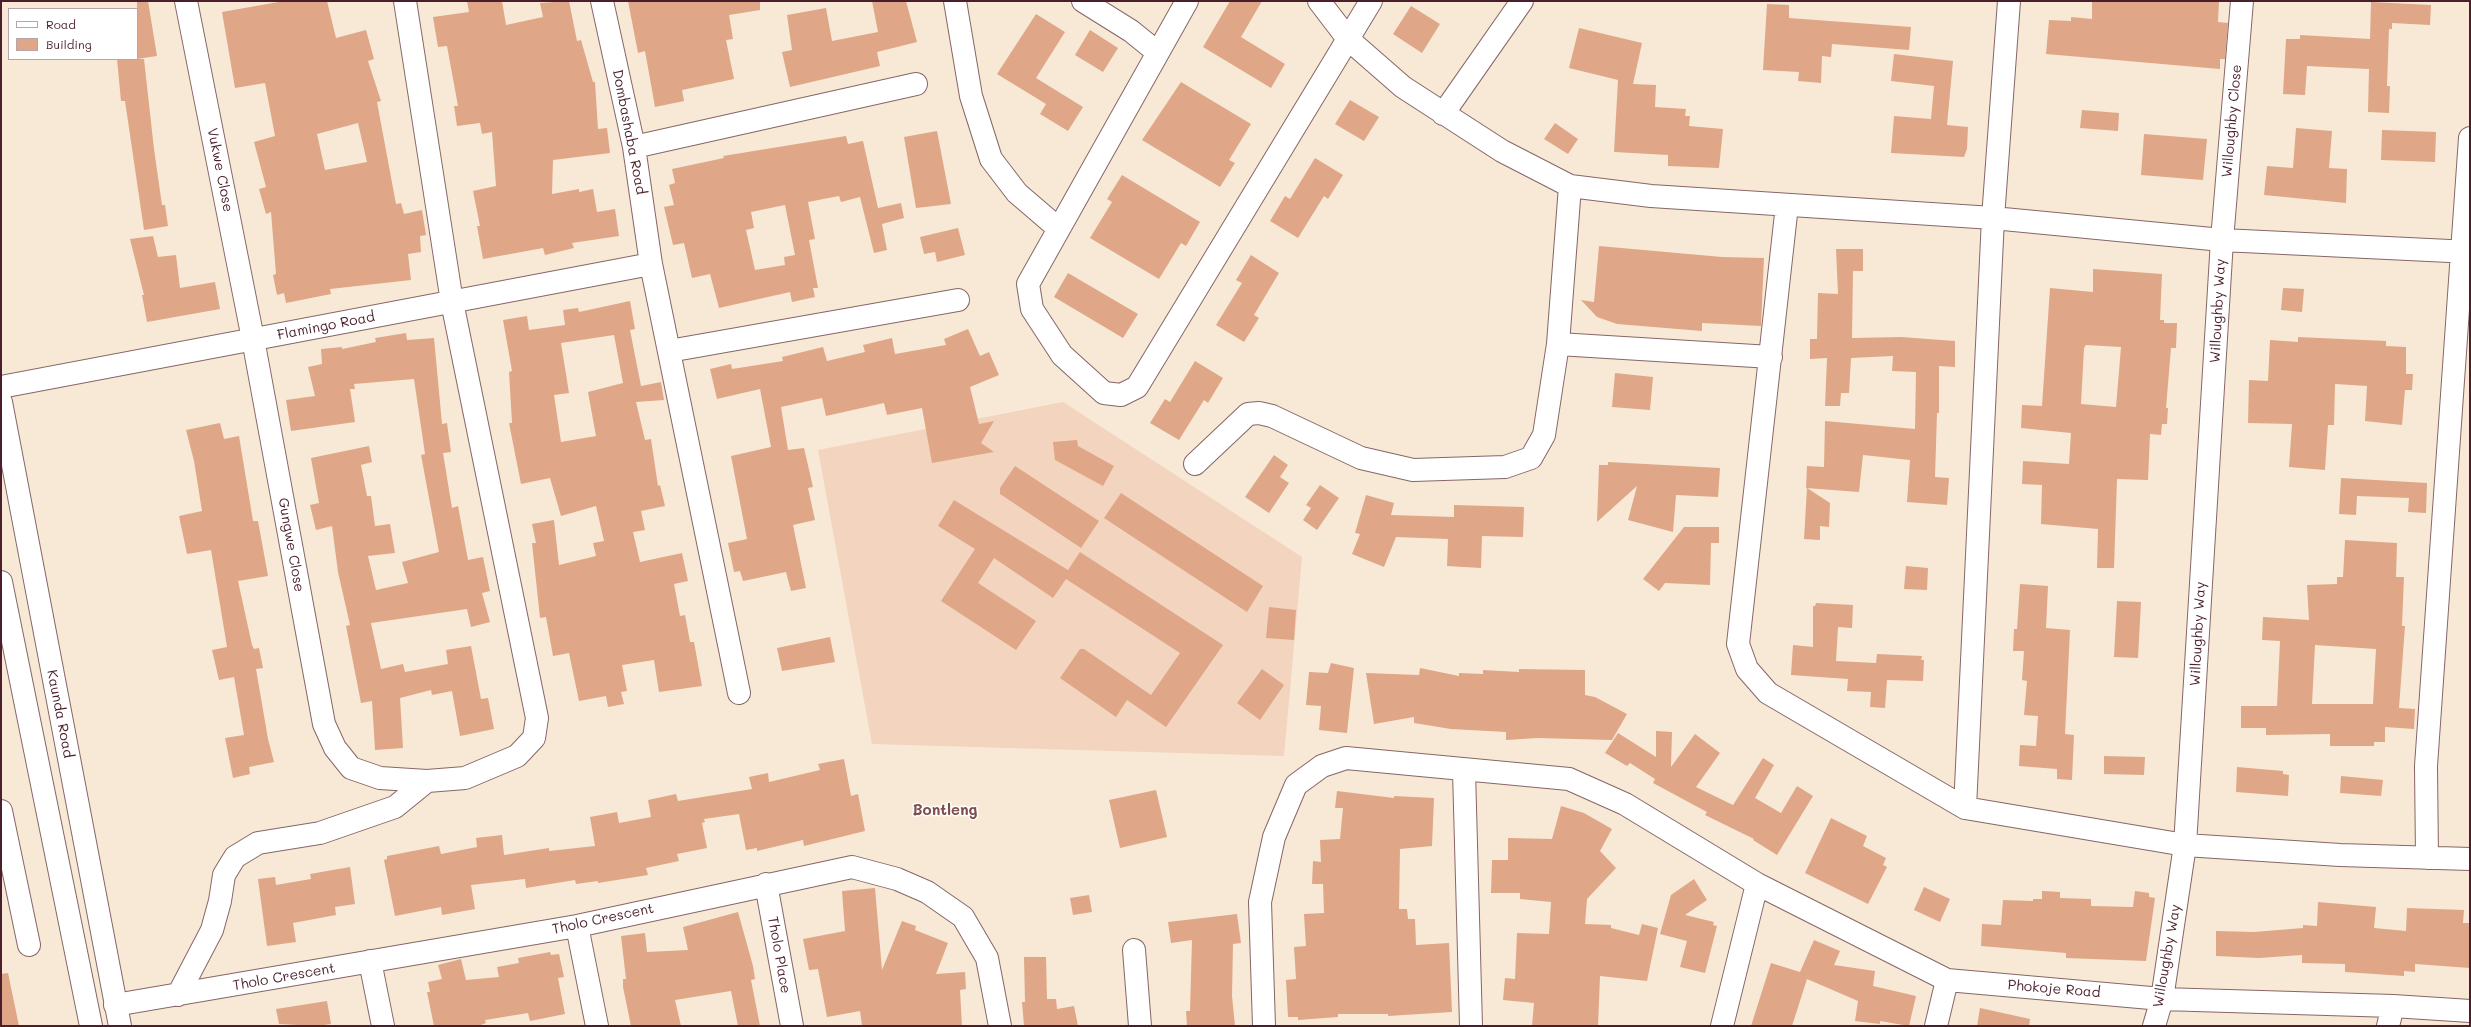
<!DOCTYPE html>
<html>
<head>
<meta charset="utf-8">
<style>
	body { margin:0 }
	#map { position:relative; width:2471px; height:1027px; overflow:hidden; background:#f7e9d6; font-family:Mali,sans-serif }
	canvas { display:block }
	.frame { position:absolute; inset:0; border:2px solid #4a1f2b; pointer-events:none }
	.legend { position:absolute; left:8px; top:8px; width:130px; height:52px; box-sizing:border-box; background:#fff; border:1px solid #b7a5aa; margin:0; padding:5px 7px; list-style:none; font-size:12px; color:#4a1f2b }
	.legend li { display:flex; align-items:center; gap:8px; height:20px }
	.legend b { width:20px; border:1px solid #b7a5aa }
</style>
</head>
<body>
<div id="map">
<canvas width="2471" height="1027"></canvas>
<div class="frame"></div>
<ul class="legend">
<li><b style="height:5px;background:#fff"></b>Road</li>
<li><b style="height:11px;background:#dfa787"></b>Building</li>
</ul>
</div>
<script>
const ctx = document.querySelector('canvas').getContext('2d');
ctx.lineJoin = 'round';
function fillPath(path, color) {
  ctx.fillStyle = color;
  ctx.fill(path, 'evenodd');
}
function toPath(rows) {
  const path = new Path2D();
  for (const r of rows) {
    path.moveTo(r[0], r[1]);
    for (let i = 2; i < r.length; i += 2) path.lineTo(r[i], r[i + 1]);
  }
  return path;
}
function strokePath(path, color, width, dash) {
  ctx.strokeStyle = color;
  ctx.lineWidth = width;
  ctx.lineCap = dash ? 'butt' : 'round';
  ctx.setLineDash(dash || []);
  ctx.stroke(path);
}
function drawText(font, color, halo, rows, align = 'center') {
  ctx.font = font + ' Mali,sans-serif';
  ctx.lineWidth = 3;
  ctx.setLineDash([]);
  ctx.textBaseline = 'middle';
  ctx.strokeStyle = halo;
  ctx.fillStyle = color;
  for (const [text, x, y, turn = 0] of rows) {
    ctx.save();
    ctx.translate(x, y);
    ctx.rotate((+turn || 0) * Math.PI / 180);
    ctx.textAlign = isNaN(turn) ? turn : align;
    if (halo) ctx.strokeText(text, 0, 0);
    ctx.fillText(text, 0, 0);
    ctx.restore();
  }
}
const built = toPath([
	[1063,402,1302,557,1284,756,872,744,818,450]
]);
const building = toPath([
	[137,1,148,1,157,56,137,59,144,59,154,149,162,205,165,205,168,226,144,230,125,101,121,101,117,59,137,59],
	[284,1,327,1,336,38,366,30,374,59,368,61,381,101,377,102,396,204,401,203,404,214,422,210,426,235,420,236,421,252,408,254,411,280,330,289,331,294,286,303,284,293,277,295,273,275,276,274,271,212,266,214,259,189,266,187,254,142,275,136,265,83,235,88,222,12],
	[358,123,367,162,325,170,317,134],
	[467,1,502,1,506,25,543,17,540,3,569,1,577,41,581,40,593,82,595,82,598,129,607,128,610,153,553,160,552,194,579,189,579,192,593,189,597,212,615,209,619,236,572,243,574,248,545,255,543,248,483,259,477,226,480,226,473,191,496,186,492,132,482,134,480,123,457,126,454,106,458,106,447,46,438,47,433,17,469,12],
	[628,1,760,1,760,10,729,15,733,39,726,40,734,79,682,90,684,101,655,107,645,51,638,53],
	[872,1,906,1,917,42,877,52,880,66,790,87,782,52,792,50,787,15,826,8,832,41,878,32],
	[1230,1,1262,1,1241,37,1285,64,1271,88,1203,47],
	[2092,1,2219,1,2218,22,2228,23,2225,59,2220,59,2220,69,2046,54,2049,20,2071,21,2071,17,2092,19],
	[2371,2,2431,5,2430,25,2392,23,2392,29,2389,29,2387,86,2390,86,2389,113,2368,112,2369,69,2307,66,2305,95,2283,94,2286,39,2300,39,2300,35,2370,39],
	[1767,4,1789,5,1789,18,1911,27,1909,50,1832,44,1831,57,1822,56,1821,83,1798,81,1799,72,1763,70],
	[1411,6,1440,24,1422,53,1393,34],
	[1036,14,1065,32,1036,78,1083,107,1068,131,1040,114,1046,104,997,74],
	[1579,28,1642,43,1633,84,1656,85,1655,107,1686,109,1685,116,1690,116,1689,126,1723,129,1719,168,1668,166,1668,155,1614,152,1618,80,1569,68],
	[1090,30,1118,48,1103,72,1075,55],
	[1894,54,1953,61,1947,125,1968,127,1967,149,1964,157,1891,153,1894,116,1931,119,1934,86,1891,81],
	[1181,82,1251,124,1229,160,1235,163,1220,187,1142,140],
	[1350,100,1379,117,1364,141,1335,124],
	[2082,110,2119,113,2118,131,2080,128],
	[1555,123,1578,139,1568,154,1544,139],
	[2296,128,2332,131,2329,168,2347,169,2346,203,2264,195,2267,166,2293,168],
	[2382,130,2436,132,2435,162,2381,160],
	[937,131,951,204,916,208,904,137],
	[2144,134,2207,139,2203,180,2141,175],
	[846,136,848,144,863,141,878,208,901,203,904,218,882,224,887,250,874,253,860,197,841,202,839,196,808,202,815,239,809,240,818,288,813,288,815,297,792,302,790,292,719,308,710,274,692,278,684,243,673,245,664,207,674,205,669,185,675,183,672,169,724,158,723,156],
	[785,205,795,255,784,257,785,265,755,270,746,230,754,228,751,212],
	[1315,158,1343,175,1328,199,1324,196,1298,238,1270,221,1285,196,1290,199],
	[1122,175,1200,222,1186,246,1181,243,1159,279,1090,238,1112,202,1107,199],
	[958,228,965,255,937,262,935,252,924,254,920,237],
	[153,236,158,257,176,255,180,288,215,282,220,309,147,322,142,295,144,295,130,239],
	[1599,246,1722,257,1764,258,1761,326,1702,323,1702,331,1617,324,1597,317,1581,300,1594,302],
	[1836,249,1863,249,1863,271,1853,271,1852,338,1901,337,1955,341,1955,367,1939,366,1939,413,1937,413,1935,477,1949,478,1947,505,1907,502,1910,460,1863,455,1859,492,1806,488,1807,466,1824,467,1825,421,1915,429,1916,372,1892,371,1893,356,1851,358,1849,393,1841,393,1840,406,1825,406,1827,358,1810,359,1810,339,1817,339,1818,293,1838,294],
	[1251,255,1279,273,1254,315,1259,318,1244,342,1216,325,1242,283,1236,280],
	[2093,269,2162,274,2160,320,2164,320,2164,323,2177,323,2176,348,2171,348,2166,408,2168,408,2167,424,2162,424,2161,435,2150,434,2148,480,2117,479,2114,568,2097,568,2098,529,2041,524,2042,485,2022,484,2023,461,2069,464,2071,433,2021,428,2022,405,2042,406,2050,288,2093,292],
	[2086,345,2121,347,2116,407,2081,404,2084,348],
	[1068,273,1138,314,1123,338,1054,297],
	[2283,288,2304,289,2302,312,2281,310],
	[630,301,635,329,630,330,641,386,661,382,664,400,636,402,645,440,651,439,658,486,660,485,665,506,641,511,645,530,633,532,640,562,682,553,688,581,674,584,680,616,685,615,690,642,694,642,702,686,659,692,654,660,622,665,627,691,621,692,624,704,608,707,606,696,579,701,569,653,553,656,546,617,540,618,532,543,536,543,532,524,554,520,559,565,596,556,593,543,604,541,596,506,561,516,550,478,521,484,509,423,512,423,509,372,512,371,503,320,527,316,529,330,565,325,563,310,578,308,579,312],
	[614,335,623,383,588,392,596,436,561,442,554,395,569,393,561,343],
	[968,329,980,356,989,352,999,375,970,387,979,424,994,421,981,443,994,452,932,463,922,408,887,415,884,403,826,416,822,398,781,407,788,450,804,448,813,487,808,488,815,520,793,525,806,588,791,591,786,572,743,581,740,571,734,572,728,543,747,539,731,456,771,447,760,389,717,399,710,369,731,364,732,369,783,361,782,357,823,347,827,361,865,352,863,345,892,338,895,354,946,345,944,339],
	[406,333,407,340,434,338,442,424,447,423,451,452,443,453,452,508,458,506,468,560,483,557,490,591,482,593,490,622,471,627,467,609,371,623,381,669,403,664,405,672,448,664,446,650,471,646,481,699,488,698,494,729,460,736,452,691,432,695,431,690,400,698,403,748,375,750,372,701,361,703,346,626,350,625,338,572,332,526,316,530,310,505,319,503,311,458,369,446,372,462,361,465,367,496,371,496,375,526,390,524,395,553,368,556,376,590,408,583,402,562,439,552,421,455,425,454,414,379,354,384,355,389,350,389,355,422,291,431,286,400,315,396,308,367,322,364,321,349,342,347,342,349,376,342,375,338],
	[2298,337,2386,341,2386,346,2406,347,2406,374,2413,374,2412,390,2405,390,2402,425,2365,421,2367,386,2335,384,2334,425,2328,425,2325,470,2289,467,2292,424,2248,423,2249,380,2268,381,2270,340,2298,342],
	[1195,361,1223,378,1208,403,1204,400,1179,440,1150,423,1165,399,1170,402],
	[1615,373,1653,377,1650,410,1612,407],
	[220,423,224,439,239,436,253,521,258,521,268,576,238,581,252,645,254,649,259,648,263,668,256,669,268,739,274,762,249,767,250,774,233,778,225,738,244,735,234,677,219,680,212,650,227,647,211,550,187,554,179,516,202,511,194,461,186,430],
	[1077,440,1078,446,1114,466,1103,486,1055,460,1053,442],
	[1274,455,1288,465,1280,477,1289,483,1269,513,1245,497],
	[1608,462,1720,468,1718,497,1676,495,1673,532,1628,520,1637,486,1597,522,1599,465,1608,465],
	[1015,466,1099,521,1081,548,1000,494,1000,488],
	[2341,478,2427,483,2426,513,2408,512,2409,498,2357,496,2356,515,2339,514],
	[1320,485,1339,498,1317,530,1303,520,1311,508,1306,505],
	[1807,488,1830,503,1829,527,1820,526,1820,540,1804,539],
	[1121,493,1263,586,1247,612,1104,518],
	[1366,495,1394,503,1391,515,1454,517,1454,505,1524,507,1523,537,1482,536,1481,568,1447,566,1448,539,1396,537,1384,567,1352,554,1360,534,1355,533],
	[954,500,1068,570,1080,552,1223,645,1166,727,1127,700,1116,717,1060,678,1080,649,1084,649,1151,695,1180,653,1066,579,1053,598,994,558,978,583,1036,621,1016,650,941,601,975,549,938,526],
	[1684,527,1719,527,1719,543,1711,543,1710,585,1665,583,1659,591,1643,579],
	[2345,540,2397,543,2396,577,2404,577,2402,626,2405,626,2399,708,2415,709,2414,729,2385,727,2385,742,2374,742,2374,746,2330,746,2330,734,2266,735,2266,728,2241,728,2241,706,2277,706,2280,641,2262,640,2263,617,2309,620,2307,585,2337,584,2337,577,2343,577],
	[2315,645,2376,649,2373,704,2312,704],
	[1906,566,1928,568,1927,590,1904,589],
	[2020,584,2048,586,2046,628,2070,630,2065,734,2074,735,2072,780,2057,779,2057,769,2019,766,2020,745,2036,746,2038,716,2024,715,2027,681,2022,680,2024,651,2013,651,2014,629,2017,629],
	[2117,601,2141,602,2138,658,2114,657],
	[1816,603,1853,605,1852,628,1838,627,1836,661,1876,663,1877,654,1922,656,1921,660,1924,660,1923,681,1887,680,1885,708,1870,707,1871,692,1847,691,1848,679,1791,675,1793,645,1813,647,1813,606,1815,606],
	[1269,607,1296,610,1294,640,1266,638],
	[830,637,835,662,782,671,777,648],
	[1331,663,1354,668,1347,733,1319,730,1321,706,1306,705,1309,672,1328,673],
	[1420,668,1459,676,1459,673,1483,674,1483,670,1519,672,1519,669,1585,670,1585,695,1595,697,1627,714,1612,740,1538,738,1506,740,1506,732,1451,729,1414,723,1414,717,1374,724,1366,673,1419,675],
	[1262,669,1284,685,1260,720,1237,703],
	[1656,731,1672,732,1671,767,1695,734,1720,753,1696,787,1733,805,1763,758,1774,765,1755,798,1781,813,1797,786,1813,796,1777,855,1753,840,1754,839,1705,815,1707,812,1653,783,1655,779,1630,763,1627,766,1605,753,1618,733,1656,757],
	[2104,756,2145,757,2144,775,2104,774],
	[844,759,851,796,858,794,865,831,804,846,803,840,757,851,757,848,746,850,739,814,704,819,705,822,702,823,707,848,677,854,679,861,646,868,648,875,598,883,598,881,576,884,575,880,526,888,525,879,471,885,475,909,442,915,441,907,395,916,384,860,387,859,387,856,439,846,441,854,477,847,476,838,502,835,504,855,549,848,549,851,595,846,590,817,617,812,619,823,651,817,648,800,676,794,678,801,752,789,749,777,768,773,769,782,820,770,818,764],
	[2237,767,2283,771,2283,774,2289,775,2288,796,2236,792],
	[2341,776,2383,780,2381,796,2340,793],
	[1156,790,1167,837,1120,848,1109,800],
	[1337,791,1394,798,1394,796,1434,798,1432,846,1400,849,1399,909,1407,909,1408,919,1415,919,1416,945,1449,943,1452,1012,1388,1016,1388,1014,1338,1014,1338,1017,1298,1020,1298,1017,1288,1017,1286,980,1296,979,1294,947,1306,946,1304,914,1324,913,1323,884,1312,884,1313,861,1321,862,1320,840,1340,839,1343,808,1335,808],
	[1561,806,1584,813,1612,829,1600,851,1616,868,1587,899,1585,924,1611,925,1611,928,1639,935,1642,924,1658,928,1647,981,1600,976,1598,1026,1532,1026,1534,1003,1503,1000,1505,978,1515,979,1517,933,1549,934,1551,902,1520,899,1520,893,1491,893,1492,860,1508,860,1508,838,1552,839],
	[1831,818,1867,836,1863,846,1886,858,1883,865,1887,867,1868,904,1805,873],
	[350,867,355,904,335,907,336,915,293,923,296,942,267,946,258,879,275,877,276,885,311,879,310,874],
	[1694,879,1707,900,1685,915,1714,922,1713,925,1717,926,1705,973,1680,967,1687,941,1660,934,1671,895],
	[1924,887,1950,899,1940,922,1914,910],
	[875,888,882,970,902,921,916,926,915,930,948,943,936,974,965,972,966,989,960,990,962,1026,862,1026,860,1011,827,1017,818,969,809,970,803,939,845,931,842,891],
	[2042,891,2060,892,2060,898,2091,899,2091,906,2133,907,2135,891,2149,893,2149,897,2155,898,2146,961,2066,958,2066,953,1981,946,1982,924,2001,925,2003,900,2033,901,2033,899,2042,899],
	[1089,895,1092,912,1073,915,1070,898],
	[2318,902,2376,907,2374,928,2406,931,2407,908,2464,910,2463,923,2470,923,2470,968,2415,964,2415,972,2404,971,2404,976,2345,972,2345,964,2302,963,2302,955,2259,958,2216,956,2216,931,2254,932,2303,928,2303,925,2317,926],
	[738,912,753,966,755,979,751,980,760,1026,738,1026,731,991,675,1000,681,1026,631,1026,623,987,623,979,626,979,621,936,645,933,647,952,688,950,683,927],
	[1237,914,1241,943,1233,944,1232,996,1235,1026,1187,1026,1186,1011,1190,1011,1192,940,1171,943,1168,922],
	[1814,940,1840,951,1834,965,1875,971,1873,986,1916,996,1909,1026,1880,1021,1880,1024,1855,1021,1858,1001,1807,979,1792,1026,1751,1026,1771,963,1800,972],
	[550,952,551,955,559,954,564,977,558,978,565,1014,530,1021,528,1013,485,1020,486,1023,478,1026,434,1026,427,992,430,992,428,982,442,979,438,965,461,959,466,980,499,977,497,967,519,963,518,958],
	[1024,957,1046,957,1047,999,1056,999,1057,1009,1074,1006,1078,1026,1024,1026,1022,1002,1025,1002],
	[8,973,19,1026,1,1026,1,974],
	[327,1001,331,1024,317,1026,279,1024,276,1009],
	[1980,1008,2030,1019,2029,1026,1977,1026]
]);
const minor = toPath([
	[186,1,253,339,324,724,335,748,351,768,380,778,427,781,465,778,517,756,534,738,537,718,452,302,405,1],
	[602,1,634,147,651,264,739,693],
	[955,1,971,96,991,159,1017,193,1059,229],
	[1083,1,1131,31,1157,52],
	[1187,1,1028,284,1032,309,1062,355,1104,393,1121,395,1137,387,1371,1],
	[1319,1,1348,39,1403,87,1502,151,1570,186,1651,196,1993,218,2222,240,2470,252],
	[1443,114,1522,1],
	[634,147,916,84],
	[1787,205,1738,644,1747,669,1768,693,1965,808,2185,845,2340,855,2470,859],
	[1558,344,1771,357],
	[669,351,958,300],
	[1,387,651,264],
	[1195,464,1248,414,1259,413,1272,416,1361,458,1413,470,1505,467,1531,458,1544,435,1558,344,1570,186],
	[1464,771,1471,1026],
	[1965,808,1993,218,2009,1],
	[1,811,29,945],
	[2427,858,2426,766,2470,138],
	[766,884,792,1026],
	[577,926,597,1026],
	[1134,950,1140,1026],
	[370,961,383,1026],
	[178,995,212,930,220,901,224,875,235,857,258,843,320,833,395,807,427,781],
	[115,1005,577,926,852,867,897,879,927,892,963,917,987,958,1000,1026],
	[1264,1026,1260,902,1274,837,1296,785,1322,766,1346,758,1569,779,1625,804,1757,884,1947,980,2162,999,2393,1006,2470,1011],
	[1722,1026,1757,884],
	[1936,1026,1947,980],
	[2154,1026,2162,999,2185,845,2222,240,2242,1],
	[2388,1026,2393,1006]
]);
const major = toPath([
	[1,402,120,1026],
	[1,582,91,1026]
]);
const streetNames = [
	["Willoughby Close",2232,121,-85],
	["Dombashaba Road",629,132,79],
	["Vukwe Close",220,170,79],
	["Willoughby Way",2218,311,-87],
	["Flamingo Road",326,326,-11],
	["Gungwe Close",291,545,80],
	["Willoughby Way",2198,634,-87],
	["Kaunda Road",60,714,79],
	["Tholo Crescent",603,919,-12],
	["Tholo Place",779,955,80],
	["Willoughby Way",2167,956,-80],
	["Tholo Crescent",284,977,-10],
	["Phokoje Road",2054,989,5]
];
const neighbourhoodNames = [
	["Bontleng",945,810]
];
fillPath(built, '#f3d4be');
fillPath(building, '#dfa787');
strokePath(minor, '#876667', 24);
strokePath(major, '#876667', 24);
strokePath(minor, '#fff', 22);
strokePath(major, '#fff', 22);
drawText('14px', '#4a1f2b', '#fff', streetNames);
drawText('bold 15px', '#7e4f4b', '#fff', neighbourhoodNames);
</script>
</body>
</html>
